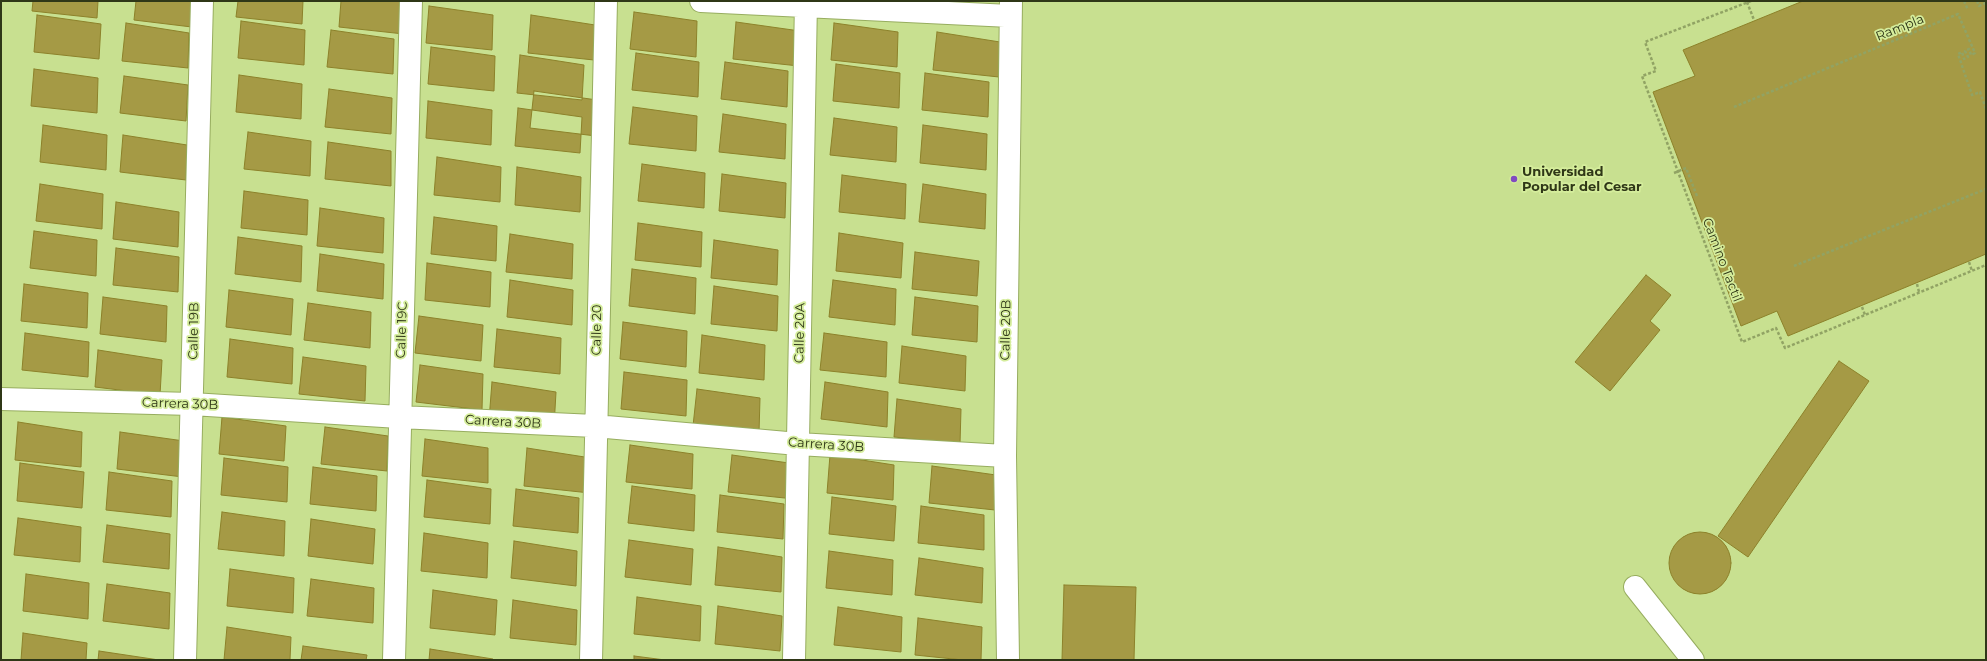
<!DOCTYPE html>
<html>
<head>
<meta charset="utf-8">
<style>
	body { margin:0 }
	#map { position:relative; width:1987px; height:661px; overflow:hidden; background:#c8e090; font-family:Montserrat,sans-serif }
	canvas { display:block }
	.frame { position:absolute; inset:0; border:2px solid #2f3717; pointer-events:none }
</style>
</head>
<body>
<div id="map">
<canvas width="1987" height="661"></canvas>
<div class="frame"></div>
</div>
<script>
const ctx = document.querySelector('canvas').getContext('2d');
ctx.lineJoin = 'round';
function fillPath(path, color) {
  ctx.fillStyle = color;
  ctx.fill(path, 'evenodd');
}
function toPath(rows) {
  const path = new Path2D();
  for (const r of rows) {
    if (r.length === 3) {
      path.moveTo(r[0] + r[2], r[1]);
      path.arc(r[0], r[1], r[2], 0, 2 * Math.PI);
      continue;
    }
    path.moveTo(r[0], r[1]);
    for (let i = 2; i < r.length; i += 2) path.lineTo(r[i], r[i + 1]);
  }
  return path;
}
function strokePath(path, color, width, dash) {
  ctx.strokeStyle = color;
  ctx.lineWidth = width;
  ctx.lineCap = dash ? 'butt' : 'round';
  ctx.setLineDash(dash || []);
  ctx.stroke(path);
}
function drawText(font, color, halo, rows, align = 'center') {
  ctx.font = font + ' Montserrat,sans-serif';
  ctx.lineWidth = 3.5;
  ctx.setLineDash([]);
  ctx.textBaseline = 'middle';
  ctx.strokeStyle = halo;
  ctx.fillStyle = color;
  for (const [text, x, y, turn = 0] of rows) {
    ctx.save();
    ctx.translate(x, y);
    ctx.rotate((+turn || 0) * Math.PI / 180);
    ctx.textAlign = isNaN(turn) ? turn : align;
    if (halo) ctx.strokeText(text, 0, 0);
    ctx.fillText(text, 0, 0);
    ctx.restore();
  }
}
const building = toPath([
	[33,1,98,1,97,18,32,11,33,1],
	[136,1,201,1,200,28,134,20,136,1],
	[238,1,303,1,302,24,236,17,238,1],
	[341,1,405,1,404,34,339,27,341,1],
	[1803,1,1986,1,1986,254,1788,336,1777,311,1741,326,1653,92,1695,76,1683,50,1803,1],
	[429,6,493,15,492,50,426,43,429,6],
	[634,12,697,21,696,57,630,49,634,12],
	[37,15,101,24,99,59,34,52,37,15],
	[531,15,595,25,594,60,528,53,531,15],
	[241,21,305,30,304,65,238,58,241,21],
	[736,22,800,31,799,66,733,59,736,22],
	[126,23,189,33,188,68,122,61,126,23],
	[834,23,898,32,897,67,831,60,834,23],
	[331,30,394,39,393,74,327,67,331,30],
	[937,32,1000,42,999,77,933,70,937,32],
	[431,47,495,56,494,91,428,84,431,47],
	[636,53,699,62,698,97,632,90,636,53],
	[520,55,584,65,582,100,517,93,520,55],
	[725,62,788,71,787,107,721,99,725,62],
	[836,64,900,73,899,108,833,101,836,64],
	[34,69,98,78,97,113,31,106,34,69],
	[925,73,989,82,988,117,922,110,925,73],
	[239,75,302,84,301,119,236,112,239,75],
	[124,76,188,85,186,121,120,113,124,76],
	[329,89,392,98,391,134,325,127,329,89],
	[534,91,597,100,596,136,530,128,534,91],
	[428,101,492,110,491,145,426,138,428,101],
	[633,107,697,116,696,151,629,144,633,107],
	[518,108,582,117,580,153,515,146,518,108],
	[723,114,786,124,785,159,719,152,723,114],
	[834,118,897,127,896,162,830,155,834,118],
	[43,125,107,135,106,170,40,162,43,125],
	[923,125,987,134,986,170,920,163,923,125],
	[248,132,311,141,310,176,244,169,248,132],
	[123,135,187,145,186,180,120,172,123,135],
	[328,142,391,151,391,186,325,179,328,142],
	[437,157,501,167,500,202,434,195,437,157],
	[642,164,705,173,704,208,638,201,642,164],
	[517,167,581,177,580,212,515,205,517,167],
	[722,174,786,183,785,218,719,211,722,174],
	[842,175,906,184,905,219,839,212,842,175],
	[40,184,103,194,102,229,36,221,40,184],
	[923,184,986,194,985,229,919,222,923,184],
	[244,191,308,200,307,235,241,228,244,191],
	[116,202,179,212,178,247,113,239,116,202],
	[320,208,384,218,383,253,317,246,320,208],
	[434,217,497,226,496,261,431,254,434,217],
	[638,223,702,232,701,267,635,260,638,223],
	[34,231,97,240,96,276,30,268,34,231],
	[839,233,903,243,901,278,836,271,839,233],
	[510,234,573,244,572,279,506,272,510,234],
	[238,237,302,246,301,282,235,274,238,237],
	[714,240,778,250,777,285,711,278,714,240],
	[116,248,179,257,178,292,113,285,116,248],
	[915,252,979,261,977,296,912,289,915,252],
	[320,254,384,264,383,299,317,291,320,254],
	[427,263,491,272,490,307,425,300,427,263],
	[632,269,696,278,695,314,629,306,632,269],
	[1646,275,1671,295,1650,321,1660,330,1610,391,1575,362,1646,275],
	[510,280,573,290,572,325,507,317,510,280],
	[833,280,896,289,895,325,829,317,833,280],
	[24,284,88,293,87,328,21,321,24,284],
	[714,286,778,296,777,331,711,324,714,286],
	[229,290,293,299,291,335,226,327,229,290],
	[103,297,167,306,166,342,100,334,103,297],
	[915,297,978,306,977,342,912,335,915,297],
	[308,303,371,312,370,348,304,340,308,303],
	[419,316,483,325,481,361,415,353,419,316],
	[623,322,687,331,686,367,620,359,623,322],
	[497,329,561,338,560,374,494,367,497,329],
	[25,333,89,342,88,377,22,370,25,333],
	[824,333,887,342,886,377,820,370,824,333],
	[702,335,765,345,764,380,699,373,702,335],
	[230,339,293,348,292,384,227,377,230,339],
	[902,346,966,356,965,391,899,383,902,346],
	[98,350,162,360,160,395,95,387,98,350],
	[303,357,366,366,365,401,299,394,303,357],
	[1839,361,1869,381,1748,557,1718,536,1839,361],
	[420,365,483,374,482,410,416,402,420,365],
	[624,372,687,380,686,416,621,409,624,372],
	[492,382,556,392,554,427,489,420,492,382],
	[825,382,888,392,887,427,821,419,825,382],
	[697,389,760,398,759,433,693,426,697,389],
	[897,399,961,409,960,444,894,437,897,399],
	[222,417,286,426,284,461,219,454,222,417],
	[18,422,82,432,81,467,15,460,18,422],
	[325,427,388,436,387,471,321,464,325,427],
	[120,432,184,441,183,477,117,469,120,432],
	[425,439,488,448,488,483,422,476,425,439],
	[630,445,693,454,692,489,626,482,630,445],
	[527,448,591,458,590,493,524,486,527,448],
	[732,455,796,464,794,499,728,492,732,455],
	[830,455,894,465,893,500,827,493,830,455],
	[224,458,288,467,287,502,221,495,224,458],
	[20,463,84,472,82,508,17,501,20,463],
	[932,466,996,475,995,510,929,503,932,466],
	[313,467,377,476,376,511,310,504,313,467],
	[109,472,172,481,171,517,106,510,109,472],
	[427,480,491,489,490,524,424,517,427,480],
	[632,486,695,495,694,531,628,523,632,486],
	[516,489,579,498,578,533,513,526,516,489],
	[720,495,784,504,783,539,717,532,720,495],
	[832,497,896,506,894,541,829,534,832,497],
	[921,506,984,515,984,550,918,543,921,506],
	[222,512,285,521,284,556,218,549,222,512],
	[18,518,81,527,80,562,14,555,18,518],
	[311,519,375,529,373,564,308,556,311,519],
	[107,525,170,534,169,569,103,562,107,525],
	[1700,563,31],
	[424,533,488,543,487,578,421,571,424,533],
	[629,540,693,549,691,585,625,577,629,540],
	[514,541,577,551,576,586,511,578,514,541],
	[718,547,782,557,781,592,715,585,718,547],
	[829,551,893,560,892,595,826,588,829,551],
	[919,558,983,568,982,603,915,595,919,558],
	[230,569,294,578,293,613,227,606,230,569],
	[26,574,89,583,88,619,23,611,26,574],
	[311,579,374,588,373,623,307,616,311,579],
	[107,584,170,593,169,629,103,621,107,584],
	[1064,585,1136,587,1134,660,1062,660,1064,585],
	[433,590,497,600,495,635,430,628,433,590],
	[637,597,701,606,700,641,634,634,637,597],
	[513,600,577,610,576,645,510,638,513,600],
	[718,606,782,616,780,651,715,644,718,606],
	[838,607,902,617,901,652,834,645,838,607],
	[918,618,982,627,981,660,963,660,915,655,918,618],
	[227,627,291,637,290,660,224,660,227,627],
	[23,633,87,643,86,660,21,660,23,633],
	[303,646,367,655,366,660,301,660,303,646],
	[430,649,493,659,493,660,429,660,430,649],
	[99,651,159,660,98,660,99,651],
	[634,656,665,660,634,660,634,656]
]);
const path = toPath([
	[1751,1,1645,42,1656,71,1642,76,1742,342,1776,328,1785,348,1986,265],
	[1964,1,1968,10],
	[1977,1,1979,6,1986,3],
	[1747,2,1754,20],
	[1734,107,1958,14,1975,53,1971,55,1969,49,1965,51,1968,57,1964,59,1962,52,1958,54,1972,95,1980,92,1986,109],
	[1674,173,1686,168,1697,196],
	[1969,262,1972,271],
	[1794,266,1986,189],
	[1917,284,1919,292],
	[1862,307,1865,315]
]);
const minor = toPath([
	[701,1,1010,16],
	[1,399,192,404,399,417,595,426,798,444,1005,456],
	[1635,587,1693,660],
	[185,660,202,1],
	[394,660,411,1],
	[591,660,606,1],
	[794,660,806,1],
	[1008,660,1005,456,1011,1]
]);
const markers = [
	[1514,179,4,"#814ac1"]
];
const streetNames = [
	["Rampla",1900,28,-22],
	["Camino Tactil",1722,260,69],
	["Calle 19C",402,330,-88],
	["Calle 20",597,330,-89],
	["Calle 20B",1006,330,-89],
	["Calle 19B",194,331,-89],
	["Calle 20A",800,333,-89],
	["Carrera 30B",180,404,2],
	["Carrera 30B",503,422,3],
	["Carrera 30B",826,445,4]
];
const poiNames = [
	["Universidad",1522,172],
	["Popular del Cesar",1522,187]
];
fillPath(building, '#a59a45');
strokePath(building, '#8c812a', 1);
strokePath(minor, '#97ad5f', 24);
strokePath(path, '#91a364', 2.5, [3, 2]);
strokePath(minor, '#fff', 22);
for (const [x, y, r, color] of markers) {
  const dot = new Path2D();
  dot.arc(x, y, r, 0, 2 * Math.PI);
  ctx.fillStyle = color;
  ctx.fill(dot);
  strokePath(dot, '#d5ed9c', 1.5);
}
drawText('13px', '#2f3717', '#d5ed9c', streetNames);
drawText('bold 13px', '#2f3717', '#d5ed9c', poiNames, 'left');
</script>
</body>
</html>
